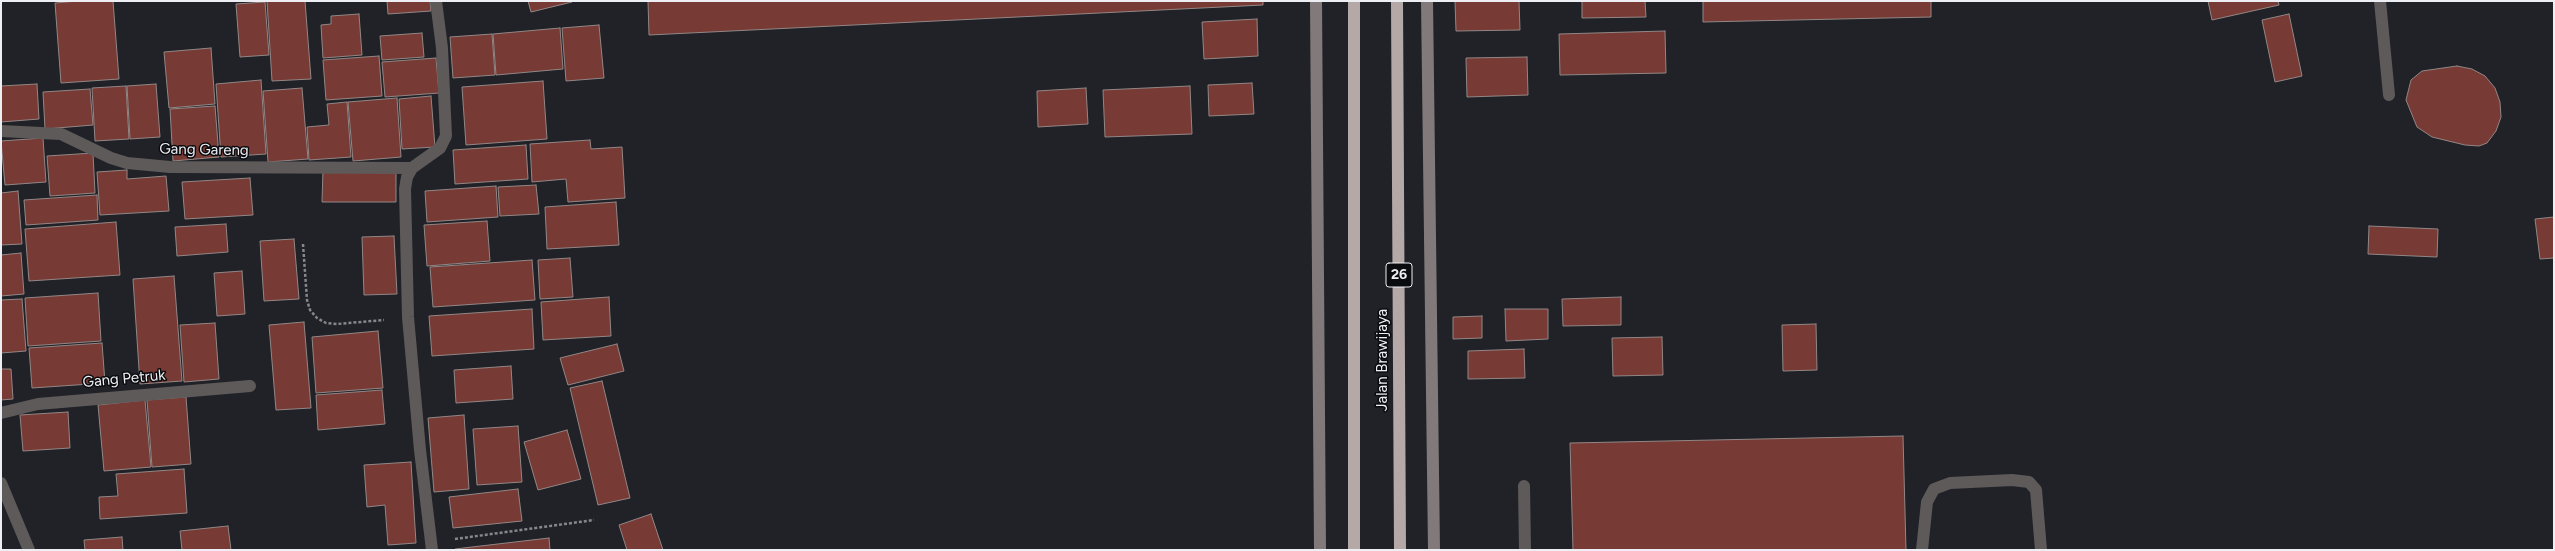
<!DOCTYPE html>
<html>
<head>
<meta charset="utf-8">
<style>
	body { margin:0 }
	#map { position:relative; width:2555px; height:551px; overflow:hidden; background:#202228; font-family:Figtree,sans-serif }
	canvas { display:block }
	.frame { position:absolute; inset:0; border:2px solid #eeeff4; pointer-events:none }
</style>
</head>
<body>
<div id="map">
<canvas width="2555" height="551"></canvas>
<div class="frame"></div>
</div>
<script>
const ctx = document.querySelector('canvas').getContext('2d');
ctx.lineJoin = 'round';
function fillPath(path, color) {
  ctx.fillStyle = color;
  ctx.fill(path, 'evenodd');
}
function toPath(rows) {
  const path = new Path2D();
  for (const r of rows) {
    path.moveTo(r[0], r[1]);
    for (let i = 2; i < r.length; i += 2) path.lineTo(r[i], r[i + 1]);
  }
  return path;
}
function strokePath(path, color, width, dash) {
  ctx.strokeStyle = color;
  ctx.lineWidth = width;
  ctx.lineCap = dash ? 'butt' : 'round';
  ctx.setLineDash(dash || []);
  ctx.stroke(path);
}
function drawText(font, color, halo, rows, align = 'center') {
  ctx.font = font + ' Figtree,sans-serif';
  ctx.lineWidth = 3;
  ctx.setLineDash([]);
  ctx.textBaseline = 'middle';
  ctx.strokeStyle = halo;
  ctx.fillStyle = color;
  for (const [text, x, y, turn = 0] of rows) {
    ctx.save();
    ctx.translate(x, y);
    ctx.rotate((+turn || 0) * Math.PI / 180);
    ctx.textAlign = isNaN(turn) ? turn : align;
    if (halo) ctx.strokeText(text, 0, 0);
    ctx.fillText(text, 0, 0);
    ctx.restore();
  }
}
const building = toPath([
	[78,1,113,1,119,79,61,83,55,3,78,1],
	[267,1,305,1,311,79,272,81,267,1],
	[387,1,430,1,431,11,388,14,387,1],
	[528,1,572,1,572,2,531,12,528,1],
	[648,1,1263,1,1263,5,649,35,648,1],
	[1455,1,1519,1,1520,30,1456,31,1455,1],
	[1582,1,1645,1,1646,17,1582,18,1582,1],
	[1703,1,1931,1,1931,17,1703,22,1703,1],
	[2208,1,2278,1,2279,5,2212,20,2208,1],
	[265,2,269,55,240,57,236,4,265,2],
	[359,14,362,55,323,58,321,25,331,24,331,16,359,14],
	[2289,14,2302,76,2275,82,2262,20,2289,14],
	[1257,19,1258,56,1204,59,1202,22,1257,19],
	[599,25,604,78,566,81,562,28,599,25],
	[560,28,563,69,496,75,493,34,560,28],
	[1665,31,1666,73,1560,75,1559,34,1665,31],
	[422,33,424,57,382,60,380,36,422,33],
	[492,34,495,75,453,78,450,37,492,34],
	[211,48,215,104,169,108,164,52,211,48],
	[379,56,382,96,326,100,323,60,379,56],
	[1527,57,1528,95,1467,97,1466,58,1527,57],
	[436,58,439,93,385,97,382,62,436,58],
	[2457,66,2472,69,2485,76,2495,88,2500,102,2501,117,2496,131,2487,143,2479,146,2465,145,2432,137,2417,127,2406,100,2411,80,2422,71,2457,66],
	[261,80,266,154,221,157,216,84,261,80],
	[543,81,547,139,466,145,462,87,543,81],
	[1252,83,1254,114,1209,116,1208,85,1252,83],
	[37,84,39,119,1,122,1,86,37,84],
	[156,84,160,137,130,139,127,86,156,84],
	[126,86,129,139,95,141,92,88,126,86],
	[1190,86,1192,134,1105,137,1103,90,1190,86],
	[302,88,308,159,268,162,263,91,302,88],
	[1086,88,1088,124,1038,127,1037,91,1086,88],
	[90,89,93,125,45,129,43,92,90,89],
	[431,96,435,147,402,149,399,99,431,96],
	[397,98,401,157,353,161,348,102,397,98],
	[347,102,351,157,309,160,307,127,329,125,327,104,347,102],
	[215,106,219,157,173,161,170,109,215,106],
	[43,138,46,182,5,185,1,141,43,138],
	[590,140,591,149,622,147,625,198,568,202,566,179,532,182,530,144,590,140],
	[526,145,528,179,455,184,453,150,526,145],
	[93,153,95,193,50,196,47,156,93,153],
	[127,170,127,179,166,176,169,211,100,215,97,172,127,170],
	[323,170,396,170,396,202,322,202,323,170],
	[250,178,253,215,185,219,182,182,250,178],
	[536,185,539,214,500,216,498,187,536,185],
	[496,186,498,217,427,222,425,191,496,186],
	[18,191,22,244,1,245,1,193,18,191],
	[97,195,98,220,26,225,24,200,97,195],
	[616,202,619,245,547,249,545,207,616,202],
	[2554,217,2554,258,2540,259,2535,219,2554,217],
	[487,221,490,261,427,266,424,225,487,221],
	[116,222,120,275,29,281,25,229,116,222],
	[226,224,228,252,177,256,175,227,226,224],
	[2369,226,2438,229,2437,257,2368,254,2369,226],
	[394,236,397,294,364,295,362,237,394,236],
	[294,239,299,299,264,301,260,241,294,239],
	[21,253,24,294,1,296,1,255,21,253],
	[570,258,573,297,540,299,538,260,570,258],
	[532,260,535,300,433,307,430,267,532,260],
	[242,271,245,314,217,316,214,273,242,271],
	[174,276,182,381,140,384,133,279,174,276],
	[98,293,101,341,28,346,25,298,98,293],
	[609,297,611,336,543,340,541,302,609,297],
	[1621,297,1621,325,1563,326,1562,299,1621,297],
	[22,299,26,351,1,353,1,300,22,299],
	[532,309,534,349,432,356,429,316,532,309],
	[1505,309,1548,309,1548,339,1506,341,1505,309],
	[1482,316,1482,338,1453,339,1453,317,1482,316],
	[304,322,311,408,276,410,269,325,304,322],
	[215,323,219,379,184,382,180,325,215,323],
	[1816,324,1817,370,1783,371,1782,325,1816,324],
	[378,331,383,388,316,393,312,337,378,331],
	[1662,337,1663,375,1613,376,1612,338,1662,337],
	[102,343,105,383,32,388,29,348,102,343],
	[617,344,624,371,568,385,560,358,617,344],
	[1524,349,1525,378,1468,379,1468,351,1524,349],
	[511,366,513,399,456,403,454,370,511,366],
	[1,369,11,369,13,399,1,400,1,369],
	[602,381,630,498,598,505,570,388,602,381],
	[382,390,385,424,318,430,316,395,382,390],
	[186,397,191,464,152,467,147,400,186,397],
	[145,400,151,467,104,471,98,405,145,400],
	[68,412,70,448,23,451,20,415,68,412],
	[464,415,469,489,434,492,428,418,464,415],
	[518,426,522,482,477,485,473,429,518,426],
	[567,430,581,479,538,490,524,442,567,430],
	[1903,436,1906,550,1573,550,1570,443,1903,436],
	[411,462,416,543,388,545,385,505,367,507,364,465,411,462],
	[184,469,187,513,100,519,99,497,118,496,116,474,184,469],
	[518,489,522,521,453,528,449,497,518,489],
	[651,514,663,550,627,550,619,525,651,514],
	[228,526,231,550,182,550,180,531,228,526],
	[122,537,123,550,85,550,84,540,122,537],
	[549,538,550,550,455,550,455,549,549,538]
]);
const path = toPath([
	[303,244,307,300,310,310,317,318,326,323,337,324,384,320],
	[455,539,594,520]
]);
const lane = toPath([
	[1524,486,1525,550],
	[1922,550,1927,502,1934,489,1950,483,2012,480,2029,482,2036,490,2041,550]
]);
const street = toPath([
	[2380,1,2389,95],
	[1,131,61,134,111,158,127,163,170,167,412,168],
	[1,413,38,404,250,386],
	[1,483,29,550],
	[432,550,420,450,408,317,405,189,407,177,412,168,440,148,446,136,442,48,436,1]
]);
const secondary = toPath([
	[1316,1,1320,550],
	[1427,1,1434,550]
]);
const highway = toPath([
	[1397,1,1400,550],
	[1354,550,1354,1]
]);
const shields = [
	[1399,275,26]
];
const shieldNames = [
	["26",1399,275]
];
const streetNames = [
	["Gang Gareng",204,150,1],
	["Jalan Brawijaya",1383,360,-90],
	["Gang Petruk",124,379,-5]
];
fillPath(building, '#783a34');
strokePath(building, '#928786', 1);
strokePath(path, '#86878d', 2.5, [3, 2]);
strokePath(lane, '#5f5a5a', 12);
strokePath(street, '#5f5a5a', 12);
strokePath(secondary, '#827a7a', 12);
strokePath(highway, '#b5a9a8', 12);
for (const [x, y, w] of shields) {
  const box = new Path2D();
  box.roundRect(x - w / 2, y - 12, w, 24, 3);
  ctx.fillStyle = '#0a0b0e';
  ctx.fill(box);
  strokePath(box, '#eeeff4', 1);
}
drawText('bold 14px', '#eeeff4', null, shieldNames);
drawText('15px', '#eeeff4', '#0a0b0e', streetNames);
</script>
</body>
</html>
